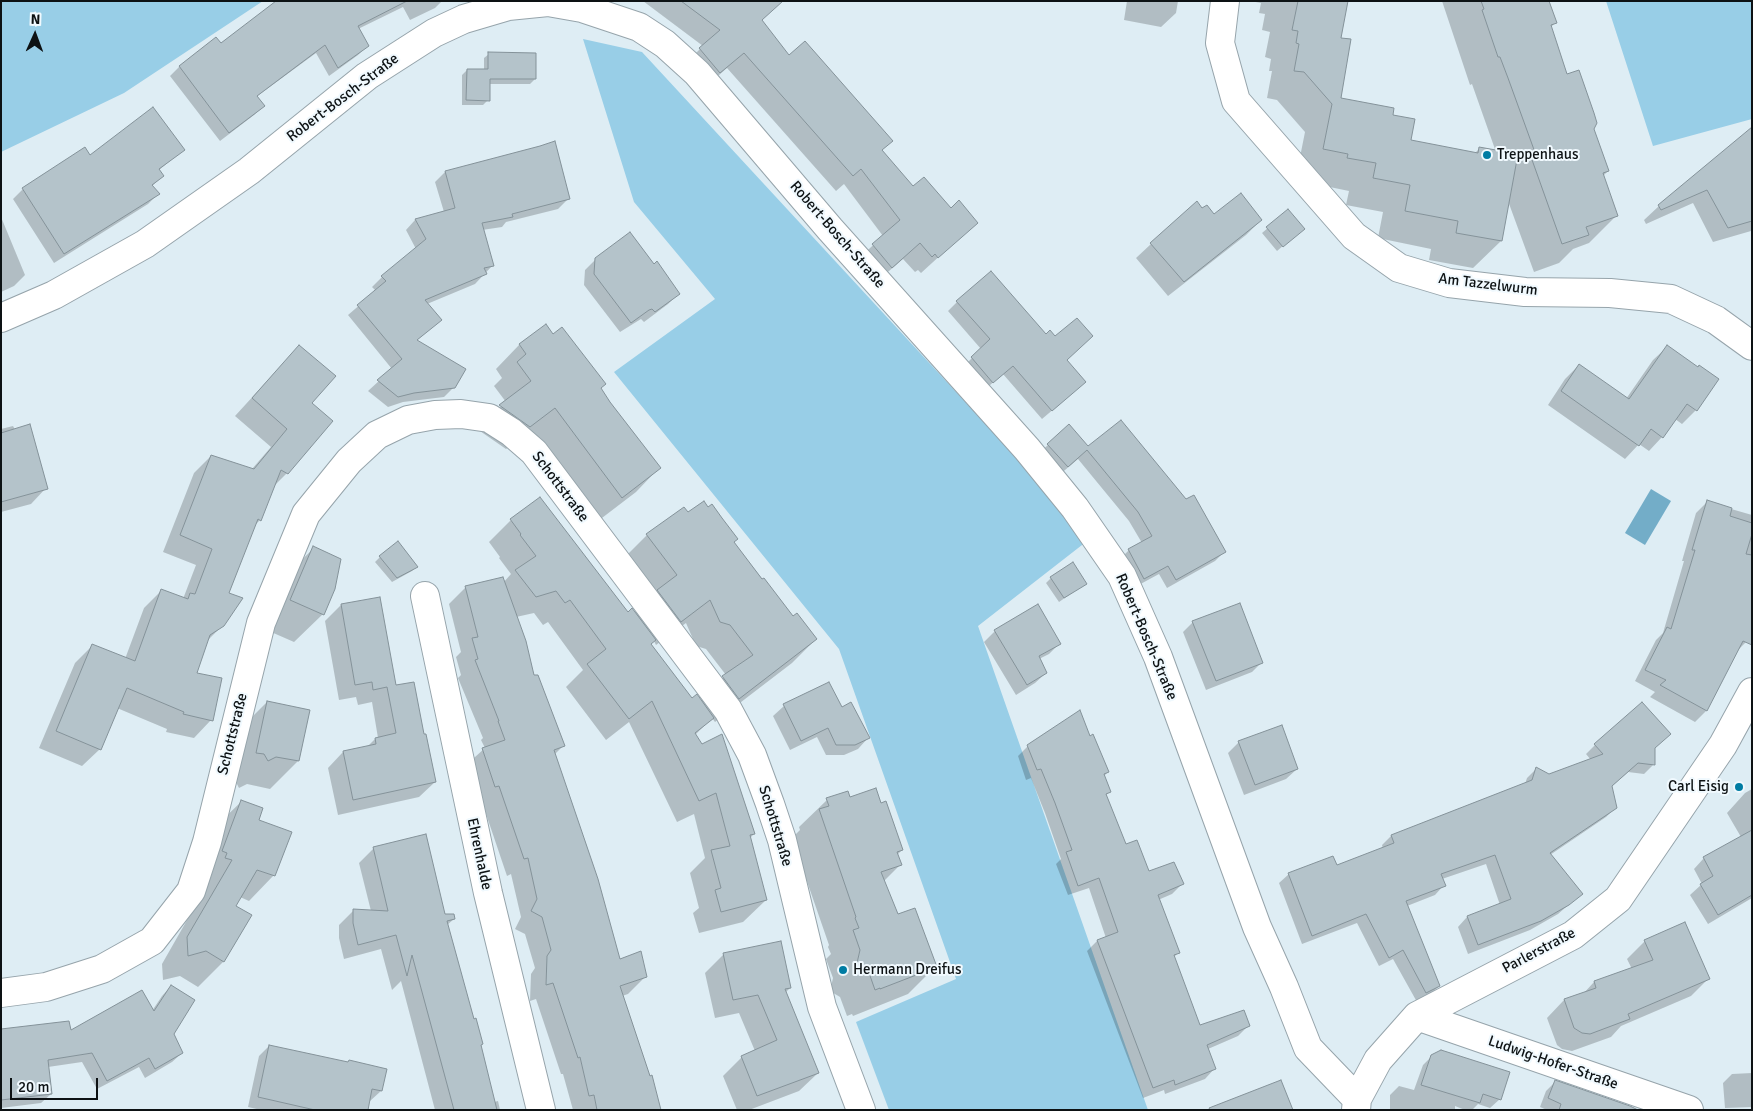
<!DOCTYPE html>
<html>
<head>
<meta charset="utf-8">
<style>
	body { margin:0 }
	#map { position:relative; width:1753px; height:1111px; overflow:hidden; background:#deedf4; font-family:Signika,sans-serif }
	canvas { display:block }
	.frame { position:absolute; inset:0; border:2px solid #0d1214; pointer-events:none }
	.north { position:absolute; left:10px; top:10px; width:50px; height:50px; -webkit-text-stroke:4px #f0f9fe; paint-order:stroke; rotate:2deg; font-size:14px; font-weight:700; line-height:20px; text-align:center; color:#0d1214 }
	.north::after { content:''; display:block; margin:auto; width:18px; height:22px; background:#0d1214; clip-path:polygon(50% 0,100% 100%,50% 72%,0 100%) }
	.scale { position:absolute; left:10px; top:1078px; width:88px; height:22px; box-sizing:border-box; border:2px solid #0d1214; border-top:0; padding-left:6px; font-size:15px; line-height:18px; white-space:nowrap; color:#0d1214; -webkit-text-stroke:4px #f0f9fe; paint-order:stroke }
</style>
</head>
<body>
<div id="map">
<canvas width="1753" height="1111"></canvas>
<div class="frame"></div>
<div class="north">N</div>
<div class="scale">20 m</div>
</div>
<script>
const ctx = document.querySelector('canvas').getContext('2d');
ctx.lineJoin = 'round';
function fillPath(path, color) {
  ctx.fillStyle = color;
  ctx.fill(path, 'evenodd');
}
function toPath(rows) {
  const path = new Path2D();
  for (const r of rows) {
    path.moveTo(r[0], r[1]);
    for (let i = 2; i < r.length; i += 2) path.lineTo(r[i], r[i + 1]);
  }
  return path;
}
function strokePath(path, color, width, dash) {
  ctx.strokeStyle = color;
  ctx.lineWidth = width;
  ctx.lineCap = dash ? 'butt' : 'round';
  ctx.setLineDash(dash || []);
  ctx.stroke(path);
}
function drawText(font, color, halo, rows, align = 'center') {
  ctx.font = font + ' Signika,sans-serif';
  ctx.lineWidth = 4;
  ctx.setLineDash([]);
  ctx.textBaseline = 'middle';
  ctx.strokeStyle = halo;
  ctx.fillStyle = color;
  for (const [text, x, y, turn = 0] of rows) {
    ctx.save();
    ctx.translate(x, y);
    ctx.rotate((+turn || 0) * Math.PI / 180);
    ctx.textAlign = isNaN(turn) ? turn : align;
    if (halo) ctx.strokeText(text, 0, 0);
    ctx.fillText(text, 0, 0);
    ctx.restore();
  }
}
const green = toPath([
	[1,1,263,1,124,93,1,152],
	[1606,1,1752,1,1752,119,1653,146],
	[583,39,642,52,1091,538,978,626,1148,1110,889,1110,856,1022,956,979,839,649,614,372,715,299,634,202]
]);
const water = toPath([
	[1651,489,1671,501,1645,545,1625,533]
]);
const shadow = toPath([
	[290,1,442,1,435,8,410,20,403,7,358,29,367,46,358,55,329,76,316,53,256,97,263,106,254,115,220,141,170,76,179,67,216,39,221,45],
	[643,1,775,1,761,21,789,57,891,141,881,151,913,188,977,222,921,273,918,270,915,272,903,259,875,283,856,261,883,236,844,184,836,191,727,68,703,89,684,65,703,46],
	[1127,1,1178,1,1176,13,1161,27,1124,20],
	[1250,1,1347,1,1340,39,1339,99,1392,115,1410,141,1475,153,1480,148,1496,152,1472,84,1470,85,1442,1,1548,1,1555,23,1550,28,1567,76,1592,128,1608,171,1603,176,1617,215,1589,243,1573,249,1559,263,1534,272,1508,201,1501,241,1473,268,1429,260,1431,249,1378,238,1383,212,1346,205,1349,191,1320,185,1296,177,1305,132,1277,100,1267,98,1272,71,1269,71,1271,59,1265,57,1270,32,1262,30,1265,14,1259,13,1261,3],
	[489,54,535,79,530,84,488,84,488,100,483,105,462,105,462,75,467,70,484,71,484,58],
	[1752,129,1752,232,1751,231,1713,242,1693,203,1646,224,1644,220,1659,206],
	[183,150,159,170,163,176,152,186,158,194,148,204,54,263,13,199,23,189,89,156],
	[445,172,568,199,558,209,506,222,502,227,482,230,492,266,475,284,427,304,440,320,416,341,454,387,444,397,403,402,388,407,368,391,392,369,348,315,376,291,372,287,382,277,416,249,406,230,415,220,444,212,435,182],
	[1202,210,1214,215,1261,220,1246,235,1168,296,1136,258,1151,244],
	[1288,211,1298,233,1277,251,1262,233],
	[1,217,25,275,14,286,1,292],
	[596,259,653,265,678,294,668,304,644,322,641,319,620,332,584,285,585,270],
	[957,302,1066,361,1075,391,1042,419,1003,374,983,391,962,368,981,349,948,311],
	[545,326,599,388,659,468,636,492,598,521,530,431,506,449,477,429,506,402,494,386,502,378,496,369,519,345],
	[299,346,310,403,287,473,273,487,260,520,254,526,228,594,223,625,207,641,196,674,211,720,194,738,166,732,167,729,117,708,100,749,82,766,39,748,75,663,93,645,125,659,144,608,161,591,183,599,196,565,163,552,194,473,211,456,252,469,271,447,235,416],
	[1667,347,1698,368,1696,410,1682,424,1675,419,1662,437,1649,451,1639,444,1625,459,1548,405,1565,379,1579,365,1626,399,1653,360],
	[13,426,46,488,31,504,1,512,1,429],
	[1048,445,1088,448,1224,552,1215,561,1167,588,1159,574,1135,587,1120,559,1129,550,1142,543,1129,521,1078,459,1058,476,1038,454],
	[1707,502,1752,515,1752,627,1746,642,1736,652,1706,711,1695,722,1650,697,1655,692,1635,681,1656,640,1663,633,1684,561,1682,561,1696,513],
	[684,509,687,514,733,542,793,618,816,639,792,663,715,722,712,718,695,735,754,834,750,838,766,900,743,922,699,933,693,913,699,908,690,873,705,858,694,814,677,822,629,722,606,740,566,687,583,670,548,622,543,625,534,613,516,617,533,676,563,746,554,755,619,961,645,977,628,994,622,996,660,1110,573,1110,563,1074,561,1074,536,999,530,1001,531,974,535,968,525,934,515,929,521,917,511,874,507,876,482,802,465,766,485,748,481,740,483,738,458,678,461,675,456,657,461,652,449,604,466,587,503,583,511,574,499,558,500,557,489,542,511,520,628,613,635,614,651,597,623,559,647,535],
	[686,623,696,646,706,649,726,675,700,701,692,700,650,645,654,641,656,645],
	[314,548,323,614,294,642,262,628,285,576],
	[380,557,416,567,412,571,392,582,375,562],
	[1051,578,1085,584,1059,602,1046,583],
	[341,605,395,687,423,736,435,782,419,797,338,815,328,768,343,752,367,747,375,739,378,738,372,702,358,705,356,697,339,700,325,621],
	[1193,622,1261,663,1252,672,1206,690,1183,632],
	[995,631,1060,643,1049,654,1039,659,1046,673,1035,683,1016,695,984,642],
	[829,684,841,709,868,738,858,749,844,755,826,755,817,737,790,750,773,716,784,706],
	[267,702,309,710,298,761,270,789,247,784,239,788,236,782,239,730],
	[1089,737,1108,772,1104,776,1110,791,1106,795,1125,846,1148,873,1182,884,1172,894,1158,900,1178,953,1173,958,1199,1026,1248,1026,1238,1036,1208,1049,1215,1068,1205,1079,1165,1094,1164,1090,1143,1098,1087,951,1097,941,1106,938,1089,888,1068,895,1056,864,1061,859,1045,813,1031,778,1026,780,1018,756,1028,746],
	[1239,742,1297,769,1286,779,1244,795,1228,753],
	[1595,745,1654,749,1653,765,1644,774,1628,772,1611,787,1615,808,1606,817,1550,855,1581,894,1558,914,1530,930,1468,954,1458,927,1467,917,1500,905,1486,864,1442,879,1444,885,1435,895,1407,906,1439,986,1429,996,1417,1002,1393,959,1379,966,1357,923,1302,944,1279,883,1289,874,1336,867,1383,849,1382,845,1391,836,1525,784,1527,778,1537,768,1549,775,1591,760,1586,754],
	[1752,789,1752,898,1708,924,1690,895,1702,884,1694,869,1704,858,1741,837,1727,813,1745,793],
	[849,799,902,850,897,855,900,865,883,882,897,916,935,967,908,994,853,1016,852,1014,847,1016,840,997,830,991,833,978,826,959,831,954,828,947,829,945,792,838,800,830,799,827,827,800],
	[242,801,257,820,274,875,249,901,240,897,235,906,250,915,223,962,198,987,180,976,163,980,162,964,207,885,201,883,216,826],
	[374,848,444,915,454,919,447,925,494,1102,498,1101,500,1110,435,1110,401,981,392,990,381,949,344,959,339,938,339,925,354,910,371,911,359,863],
	[1645,941,1709,978,1691,996,1621,1026,1611,1037,1572,1051,1562,1049,1557,1045,1547,1018,1564,1000,1583,994,1594,982,1632,969,1627,959],
	[723,955,790,988,785,993,818,1073,799,1091,749,1110,737,1110,723,1076,742,1057,755,1051,739,1013,715,1018,705,973],
	[171,986,173,1034,182,1053,172,1062,145,1078,139,1067,97,1089,82,1062,48,1067,51,1094,41,1103,1,1108,1,1030,70,1032,152,1011,162,996],
	[269,1046,381,1091,370,1101,369,1100,367,1110,261,1110,248,1107,259,1056],
	[1432,1056,1500,1099,1490,1108,1478,1104,1472,1110,1465,1110,1455,1106,1455,1110,1390,1110,1390,1095,1399,1086,1414,1090,1423,1065],
	[1752,1073,1752,1107,1725,1108,1723,1083,1732,1074],
	[1555,1082,1627,1110,1547,1110,1540,1107,1546,1091]
]);
const building = toPath([
	[276,1,407,1,358,26,369,46,338,68,325,45,257,96,265,106,229,133,179,66,216,37,221,43,276,1],
	[681,1,783,1,762,20,789,55,805,41,893,141,882,150,913,186,924,177,951,208,959,200,978,223,938,258,935,254,932,257,920,243,892,268,872,244,900,220,861,169,853,176,744,53,720,73,699,48,720,30,681,1],
	[1298,1,1348,1,1341,38,1351,39,1341,98,1394,108,1393,115,1415,119,1411,140,1478,153,1479,147,1518,154,1502,241,1456,233,1458,221,1405,211,1410,185,1373,178,1376,163,1347,158,1348,154,1323,149,1332,104,1304,72,1294,71,1299,44,1296,43,1298,31,1292,30,1298,1],
	[1481,1,1549,1,1557,23,1551,25,1567,74,1579,70,1594,113,1597,123,1594,129,1609,171,1603,173,1618,216,1586,227,1589,235,1562,244,1531,157,1537,158,1508,78,1500,57,1498,57,1482,10,1484,9,1481,1],
	[488,52,536,53,536,79,490,79,490,101,466,100,467,69,488,69,488,52],
	[153,107,185,150,159,169,164,176,152,185,160,194,64,254,22,188,85,147,90,155,153,107],
	[1752,127,1752,221,1728,228,1707,190,1661,210,1658,205,1752,127],
	[555,141,570,199,512,214,513,217,482,223,494,266,484,268,487,274,425,300,442,320,417,340,466,369,455,388,414,393,398,397,377,380,402,359,357,305,386,281,381,276,426,239,415,219,455,208,445,171,540,146,555,141],
	[1241,193,1262,220,1184,282,1150,243,1197,201,1202,208,1207,205,1214,214,1241,193],
	[1288,209,1305,229,1283,247,1266,227,1288,209],
	[630,232,654,264,657,261,680,294,655,312,652,309,649,310,631,323,594,274,595,258,630,232],
	[991,271,1046,334,1050,330,1055,336,1077,318,1093,336,1067,360,1086,382,1052,411,1013,366,993,383,971,357,990,339,956,301,991,271],
	[546,324,553,334,562,327,606,384,601,388,610,402,661,468,622,498,555,408,530,427,499,405,531,381,517,362,526,354,519,344,546,324],
	[299,345,336,376,312,403,333,421,288,474,281,470,261,521,258,519,229,593,243,598,224,626,210,635,197,673,222,678,213,721,183,714,184,712,127,688,101,750,56,731,92,644,135,661,161,589,188,599,190,593,195,594,212,549,180,535,211,455,254,469,287,429,252,398,299,345],
	[1667,345,1698,367,1699,365,1719,379,1697,411,1687,404,1663,438,1651,429,1639,446,1561,391,1579,364,1629,399,1667,345],
	[1121,420,1186,499,1194,495,1226,552,1176,580,1168,566,1144,579,1128,549,1152,536,1138,512,1087,450,1068,467,1047,444,1069,424,1088,446,1121,420],
	[30,424,48,489,1,502,1,433,30,424],
	[540,497,628,612,632,608,656,640,651,644,692,698,697,694,714,718,695,733,702,744,722,734,755,834,750,835,767,900,721,912,715,890,721,888,711,850,730,846,716,793,699,801,652,701,629,719,587,664,606,649,570,600,565,603,556,591,536,597,515,570,536,556,520,535,521,534,510,519,540,497],
	[1707,500,1732,508,1730,516,1752,523,1752,534,1746,554,1752,555,1752,645,1743,641,1707,711,1660,685,1666,680,1645,670,1667,627,1671,629,1695,550,1692,550,1707,500],
	[704,501,708,507,712,504,722,518,738,539,734,542,762,579,764,578,793,616,797,613,817,639,739,699,722,676,753,655,730,625,720,622,710,600,681,622,657,590,677,575,646,534,684,507,688,512,704,501],
	[398,541,418,567,397,578,379,556,398,541],
	[313,546,341,559,335,589,324,615,290,600,313,546],
	[1073,562,1087,584,1064,598,1050,577,1073,562],
	[503,577,526,641,534,675,538,675,565,746,554,750,598,879,620,959,641,951,647,977,620,986,650,1076,652,1075,661,1110,597,1110,594,1095,589,1096,580,1057,578,1058,553,983,546,985,547,956,551,950,542,917,531,911,537,899,528,858,524,859,499,786,495,787,482,748,505,740,498,721,499,721,475,660,478,659,472,638,478,637,465,586,503,577],
	[380,597,396,685,414,682,424,734,426,734,436,782,353,800,343,751,376,744,375,738,396,733,387,687,373,690,372,682,355,685,341,604,380,597],
	[1240,603,1263,663,1216,681,1192,621,1240,603],
	[1038,604,1061,644,1039,656,1047,673,1027,685,994,630,1038,604],
	[829,682,842,707,851,702,870,738,855,745,836,745,828,728,801,741,783,704,829,682],
	[267,701,310,710,299,761,276,757,268,761,264,754,256,753,267,701],
	[1642,702,1671,734,1655,748,1655,765,1638,763,1612,786,1617,808,1550,853,1583,894,1569,905,1541,921,1478,945,1467,916,1511,899,1495,855,1441,874,1446,886,1406,901,1440,986,1426,993,1403,950,1389,958,1366,914,1312,936,1288,873,1333,856,1337,865,1394,843,1391,835,1532,780,1536,767,1549,774,1603,754,1594,744,1642,702],
	[1080,710,1090,736,1093,734,1109,772,1104,774,1111,792,1106,794,1126,844,1137,840,1149,871,1174,862,1184,884,1158,895,1180,953,1174,955,1200,1025,1244,1010,1250,1026,1207,1045,1216,1069,1175,1085,1174,1080,1153,1088,1097,940,1118,932,1099,878,1078,886,1066,852,1072,850,1055,803,1041,769,1037,770,1027,745,1080,710],
	[1282,725,1298,769,1255,785,1238,741,1282,725],
	[876,788,881,803,886,801,903,850,897,852,902,865,881,872,898,914,915,908,937,967,880,989,880,988,875,990,868,970,857,963,860,950,853,930,859,928,855,918,856,917,819,809,829,806,826,798,848,791,850,797,876,788],
	[241,800,263,808,259,820,292,832,275,876,257,870,236,906,252,915,224,962,206,951,188,956,187,937,232,860,225,858,227,853,222,851,241,800],
	[1752,830,1752,895,1718,915,1700,884,1713,876,1703,857,1752,830],
	[426,834,445,914,454,914,455,919,447,921,474,1019,476,1018,483,1044,481,1045,497,1110,454,1110,412,955,407,976,396,935,358,945,353,923,353,909,388,911,373,847,426,834],
	[1685,922,1710,979,1628,1014,1630,1019,1590,1034,1582,1033,1574,1028,1564,999,1596,988,1594,981,1653,960,1644,940,1685,922],
	[781,941,791,988,785,989,819,1073,757,1096,741,1056,777,1040,758,995,733,1000,723,953,781,941],
	[171,985,195,1000,174,1034,183,1053,155,1069,149,1058,107,1081,92,1053,48,1060,52,1094,1,1100,1,1029,69,1021,71,1030,142,990,154,1011,171,985],
	[269,1045,348,1062,349,1060,387,1069,382,1091,372,1089,368,1110,315,1110,258,1097,269,1045],
	[1441,1050,1510,1072,1501,1100,1483,1094,1480,1103,1421,1085,1431,1055,1441,1050],
	[1281,1080,1293,1110,1210,1110,1209,1108,1281,1080],
	[1555,1080,1630,1106,1638,1110,1559,1110,1561,1104,1548,1098,1555,1080]
]);
const minor = toPath([
	[1225,1,1220,43,1236,101,1354,236,1399,268,1449,283,1525,292,1610,293,1671,299,1716,320,1752,346],
	[1,318,54,295,145,244,249,171,367,76,434,33,464,19,508,6,548,2,582,8,639,27,665,44,697,73,830,229,1027,449,1075,508,1122,576,1158,657,1257,927,1284,987,1308,1048,1357,1099],
	[425,596,488,893,541,1110],
	[1,993,46,987,102,969,152,941,191,891,207,842,261,623,306,514,349,461,377,435,408,420,435,415,461,414,489,418,511,432,534,452,728,710,752,755,770,804,782,840,822,1007,861,1110],
	[1417,1016,1689,1110],
	[1356,1110,1357,1099,1378,1060,1417,1016,1573,935,1618,899,1723,745,1752,692]
]);
const markers = [
	[1487,155,5,"#007ca3"],
	[1739,787,5,"#007ca3"],
	[843,970,5,"#007ca3"]
];
const streetNames = [
	["Robert-Bosch-Straße",343,98,-37],
	["Robert-Bosch-Straße",837,235,49],
	["Am Tazzelwurm",1488,285,7],
	["Schottstraße",560,487,53],
	["Robert-Bosch-Straße",1146,637,67],
	["Schottstraße",233,734,-76],
	["Schottstraße",775,826,73],
	["Ehrenhalde",479,854,78],
	["Parlerstraße",1539,951,-28],
	["Ludwig-Hofer-Straße",1553,1063,19]
];
const poiNames = [
	["Treppenhaus",1497,155],
	["Carl Eisig",1729,787,"right"],
	["Hermann Dreifus",853,970]
];
fillPath(green, '#98cee7');
fillPath(water, '#73adc8');
fillPath(shadow, '#0003');
fillPath(building, '#b4c3ca');
strokePath(building, '#849299', 1);
strokePath(minor, '#96a4ab', 30);
strokePath(minor, '#fff', 28);
for (const [x, y, r, color] of markers) {
  const dot = new Path2D();
  dot.arc(x, y, r, 0, 2 * Math.PI);
  ctx.fillStyle = color;
  ctx.fill(dot);
  strokePath(dot, '#f0f9fe', 2);
}
drawText('15px', '#0d1214', '#f0f9fe', streetNames);
drawText('15px', '#0d1214', '#f0f9fe', poiNames, 'left');
</script>
</body>
</html>
